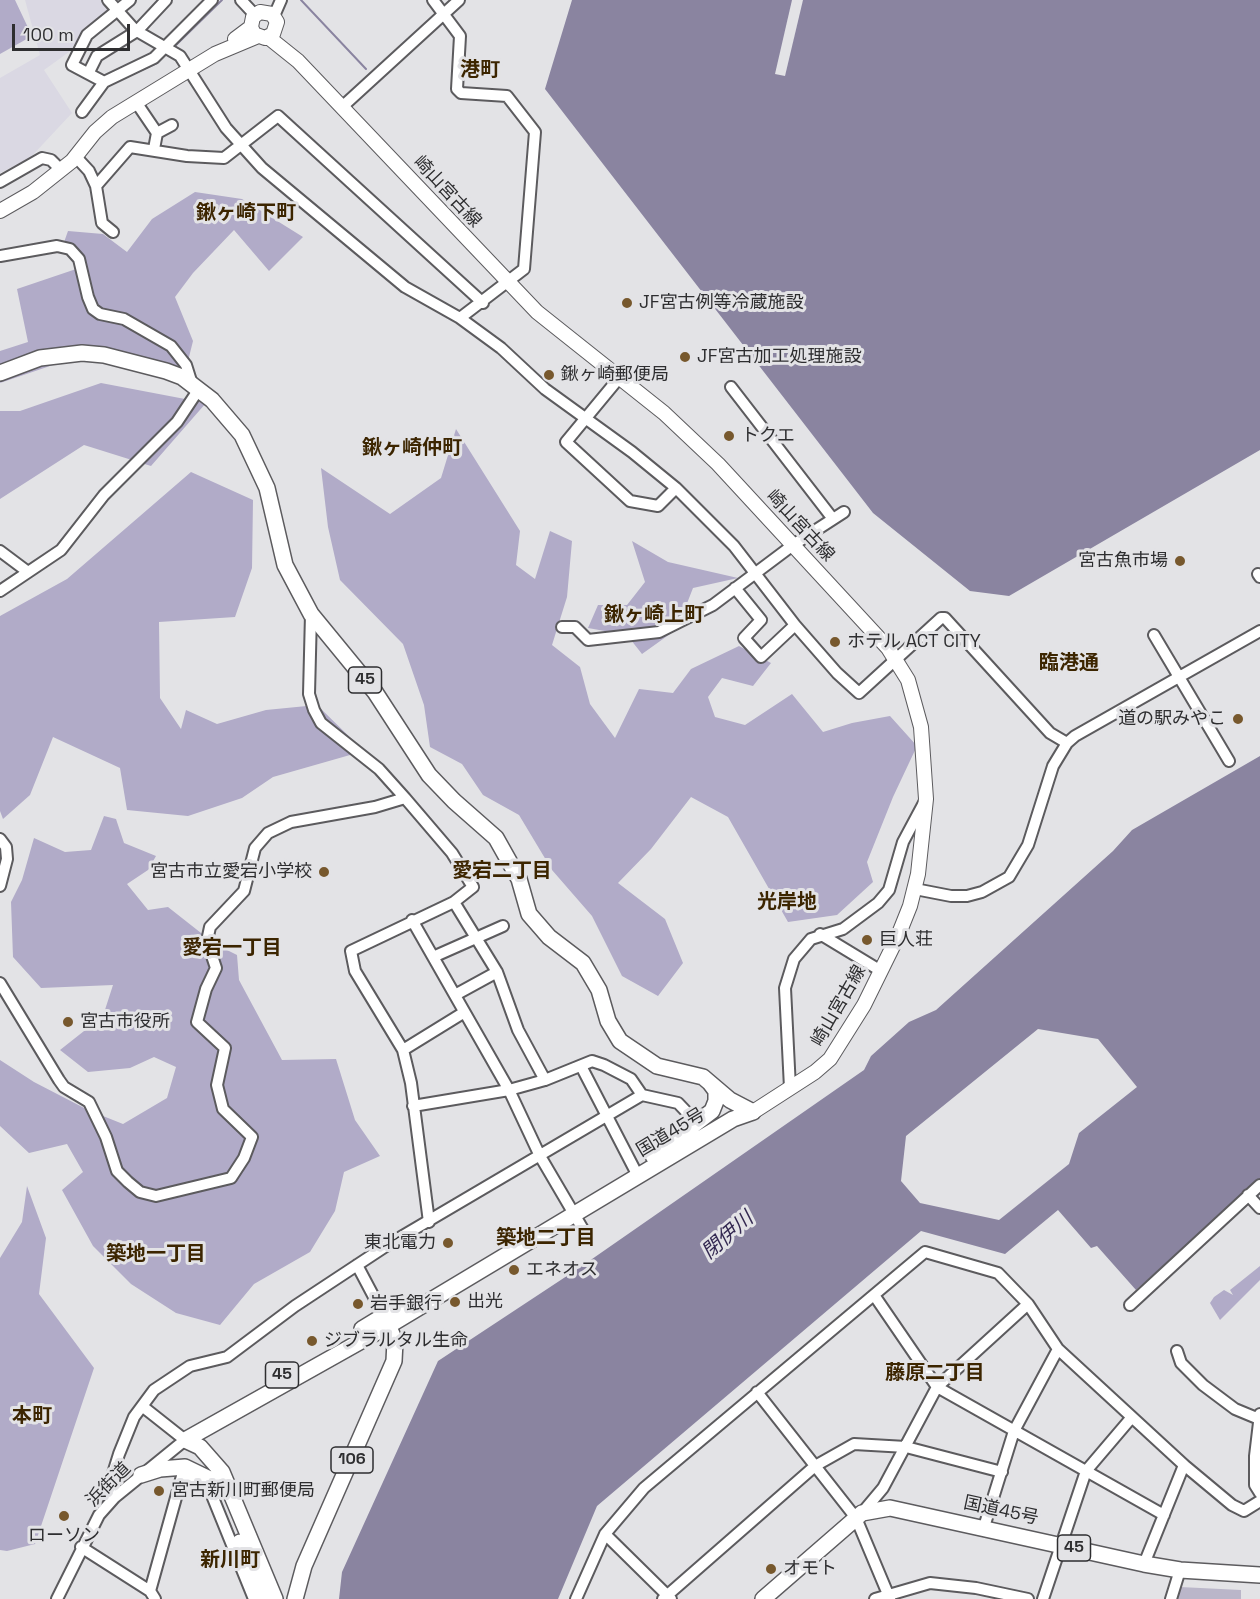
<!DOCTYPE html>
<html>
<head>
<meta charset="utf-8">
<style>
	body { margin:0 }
	#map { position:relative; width:1260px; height:1599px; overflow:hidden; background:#e3e3e6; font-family:"Space Grotesk",sans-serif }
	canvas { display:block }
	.scale { position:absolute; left:12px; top:24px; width:118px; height:27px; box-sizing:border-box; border:3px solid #2e2e30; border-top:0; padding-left:8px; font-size:18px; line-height:21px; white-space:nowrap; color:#2e2e30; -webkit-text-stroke:4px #e3e3e6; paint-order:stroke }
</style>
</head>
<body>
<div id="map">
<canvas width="1260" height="1599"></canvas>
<div class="scale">100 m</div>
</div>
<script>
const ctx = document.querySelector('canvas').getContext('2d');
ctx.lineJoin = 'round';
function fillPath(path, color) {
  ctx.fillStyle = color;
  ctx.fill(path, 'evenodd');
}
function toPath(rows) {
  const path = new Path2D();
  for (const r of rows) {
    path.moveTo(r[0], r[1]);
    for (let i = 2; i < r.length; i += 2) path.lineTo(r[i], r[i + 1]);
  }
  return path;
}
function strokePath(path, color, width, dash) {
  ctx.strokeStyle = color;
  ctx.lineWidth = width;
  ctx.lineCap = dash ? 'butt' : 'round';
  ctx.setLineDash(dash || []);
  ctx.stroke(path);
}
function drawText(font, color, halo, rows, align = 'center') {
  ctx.font = font + ' "Space Grotesk","Noto Sans JP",sans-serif';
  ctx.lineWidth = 6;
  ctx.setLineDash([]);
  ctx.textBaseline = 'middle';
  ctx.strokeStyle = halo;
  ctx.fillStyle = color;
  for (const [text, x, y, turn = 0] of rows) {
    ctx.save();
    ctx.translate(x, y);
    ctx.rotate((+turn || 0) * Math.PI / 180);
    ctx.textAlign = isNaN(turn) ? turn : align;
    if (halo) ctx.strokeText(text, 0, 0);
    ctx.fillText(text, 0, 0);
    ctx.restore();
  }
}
const built = toPath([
	[25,0,104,0,111,11,85,29,69,52,44,70,72,113,30,158,0,173,0,78,40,55]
]);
const green = toPath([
	[1180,1587,1241,1590,1241,1599,1177,1599]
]);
const forest = toPath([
	[0,0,15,0,32,36,0,54],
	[195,192,242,199,303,237,269,271,234,230,193,273,175,297,193,341,182,385,97,350,0,383,0,351,28,342,17,289,85,266,62,248,68,231,103,234,127,252,152,219],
	[101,383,206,403,151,466,84,445,0,499,0,411,20,411],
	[456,429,520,531,516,565,535,579,550,531,572,541,567,597,552,645,580,667,590,704,615,738,639,689,673,693,691,669,739,646,771,663,753,686,722,678,708,697,715,717,745,725,792,694,823,732,852,723,890,716,917,746,893,797,867,862,873,882,837,915,788,922,728,817,691,797,651,849,618,883,665,919,683,963,658,996,622,976,592,916,552,870,519,815,483,795,462,764,430,747,424,705,403,644,340,580,328,527,321,468,390,514,441,478],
	[191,472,253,500,252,568,235,617,159,622,160,698,181,729,186,710,217,724,266,710,317,705,364,751,273,777,242,798,188,816,127,810,120,768,53,737,30,795,3,819,0,811,0,616,67,579],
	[632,541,668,562,738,578,693,588,677,629,642,654,627,635,588,628,598,605,627,605,645,582],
	[104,816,116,819,124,843,156,856,148,870,127,884,148,910,168,907,215,944,237,955,239,980,282,1060,336,1059,355,1120,380,1156,344,1172,335,1211,310,1252,254,1284,220,1325,176,1313,131,1284,93,1246,62,1190,83,1172,67,1144,29,1153,0,1126,0,1060,34,1082,88,1110,123,1124,167,1098,176,1067,154,1057,130,1068,88,1072,60,1050,103,1016,113,985,41,988,13,957,11,902,22,880,34,838,65,852,91,850],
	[27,1186,46,1238,39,1294,94,1368,35,1544,7,1551,0,1550,0,1258,22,1222],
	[1260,1266,1260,1280,1220,1320,1210,1303,1214,1297,1224,1290,1233,1295,1230,1290]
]);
const water = toPath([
	[572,0,1260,0,1260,450,1009,596,970,591,873,513,545,89],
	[1260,756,1260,1179,1136,1290,1097,1246,1091,1248,1058,1210,1005,1254,921,1231,597,1506,558,1599,339,1599,342,1572,438,1361,582,1266,864,1070,871,1056,909,1022,936,1010,1113,851,1132,830],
	[1038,1029,1098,1039,1137,1087,1079,1133,1069,1164,999,1220,920,1203,901,1181,906,1136]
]);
const pier = toPath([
	[792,0,803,0,785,76,775,74]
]);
const stream = toPath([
	[301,0,366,69],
	[176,45,222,0],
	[126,77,157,63,166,54]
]);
const minor = toPath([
	[108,0,135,30,180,56,226,128,262,168,405,287,460,318,524,269,535,132,507,96,461,93,457,89,460,36,433,0],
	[130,0,87,35,72,65,104,82,154,58,212,0],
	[241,0,255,15],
	[274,16,281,0],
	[89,72,97,56,137,31,166,0],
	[136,102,157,133,154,149],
	[342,107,459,0],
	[82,112,104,82],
	[157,133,172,125],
	[76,157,89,171,96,186,130,147,187,156,224,158,278,116,483,303],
	[0,182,42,158,51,160,61,170],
	[96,186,102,223,113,232],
	[0,256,57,246,70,249,79,259,88,297,93,309,100,314,124,319,171,346,186,365,192,384],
	[460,318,501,348,545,389,632,452,676,488,734,546,795,625,837,673,859,693,941,618,945,618,1050,733,1067,743,1053,766,1028,845,1009,877,982,892,967,896,951,896,915,889],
	[619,378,566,442,630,501,658,506,676,488],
	[731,387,833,519],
	[0,551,28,572],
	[1258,574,1260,577],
	[735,588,761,620,744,638,761,657,795,625],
	[0,591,61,550,104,495,177,422,199,389],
	[311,614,309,694,314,710,321,723,379,769,405,798],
	[562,627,575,627,588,640,659,632,713,605,793,545,844,512],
	[1154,635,1229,761],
	[1067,743,1075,736,1260,631],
	[0,839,6,847,7,859,0,886],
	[454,902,497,972],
	[412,920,509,1090,540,1156,584,1231],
	[820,934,881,971],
	[433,957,503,926],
	[0,983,59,1080,64,1087,89,1102,106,1137,117,1171,128,1182,140,1192,156,1196,231,1178,244,1158,252,1137,223,1109,217,1085,225,1048,197,1022,206,989,216,968,207,941,210,927,244,891,255,848,268,833,291,822,375,807,405,798,452,853,473,887,454,902,351,951,355,971,403,1050,411,1083,429,1222],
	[455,995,497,972,518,1030,545,1080],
	[403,1050,463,1013],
	[581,1066,638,1176],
	[790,1088,785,988,794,959,811,939,843,929,878,903,889,890,903,842,926,799],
	[642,1095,678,1103,698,1124],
	[1248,1195,1260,1208],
	[357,1265,384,1316],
	[874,1295,937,1387,1164,1515],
	[1130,1305,1260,1185],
	[1177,1351,1181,1363,1203,1385,1235,1409,1259,1419],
	[757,1392,856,1518,890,1599],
	[1260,1414,1255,1456,1255,1485,1260,1493],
	[115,1497,109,1491,110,1483,119,1454,134,1417,154,1390,190,1366,227,1357,295,1306,389,1244,642,1095,631,1079,604,1065,592,1061,545,1080,509,1090,413,1106],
	[862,1513,883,1488,937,1387,1028,1304],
	[984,1527,1014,1431,1058,1349],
	[605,1534,671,1599],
	[81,1547,150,1591,155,1599],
	[1144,1564,1184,1465],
	[150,1591,182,1476,209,1488,254,1599],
	[57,1599,99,1515,115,1497,185,1440,142,1406],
	[576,1599,605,1534,644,1488,925,1252,998,1273,1028,1304,1058,1349,1184,1465,1232,1505,1244,1511,1260,1501],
	[663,1599,815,1466,854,1444,906,1447,1002,1472],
	[875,1599,930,1583,976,1588,1028,1599],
	[1043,1599,1086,1471,1132,1417],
	[1171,1599,1180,1570]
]);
const major = toPath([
	[268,37,298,61,537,312,664,413,718,464,888,648,908,680,921,727,926,799,918,874,910,906,898,936,864,1005,830,1059,815,1072,753,1112],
	[235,39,251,27,253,17,260,12,272,14,277,22,273,34,265,38,254,34,251,27],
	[0,211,33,192,72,161,95,132,112,117,215,54,258,36]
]);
const highway = toPath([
	[0,373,40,358,82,353,104,355,166,371,182,377,212,400,242,435,267,488,285,565,311,614,375,692,429,775,454,801,496,838,519,879,529,914,549,937,583,963,599,990,608,1021,620,1041,657,1066,703,1077,730,1100,753,1112],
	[653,1156,712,1111,716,1101,716,1091,710,1083],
	[362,1329,403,1304],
	[185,1440,388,1326,733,1119,753,1112],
	[185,1440,200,1447,222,1472,275,1599],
	[141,1475,160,1469,185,1467,216,1482],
	[240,1542,263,1599],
	[295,1599,304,1566,394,1361,395,1341,385,1318],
	[763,1599,862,1513,890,1508,1144,1564,1180,1570,1260,1575]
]);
const markers = [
	[627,303,6,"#77582d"],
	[685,357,6,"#77582d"],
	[549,375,6,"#77582d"],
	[729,436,6,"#77582d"],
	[1180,561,6,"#77582d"],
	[835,642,6,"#77582d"],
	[1238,719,6,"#77582d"],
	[324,872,6,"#77582d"],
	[867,940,6,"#77582d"],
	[68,1022,6,"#77582d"],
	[448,1243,6,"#77582d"],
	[514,1270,6,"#77582d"],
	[455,1302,6,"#77582d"],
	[358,1304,6,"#77582d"],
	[312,1341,6,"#77582d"],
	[159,1491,6,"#77582d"],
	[64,1516,6,"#77582d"],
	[771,1569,6,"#77582d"]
];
const shields = [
	[365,680,33],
	[282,1375,33],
	[352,1460,42],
	[1074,1548,33]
];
const shieldNames = [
	["45",365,680],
	["45",282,1375],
	["106",352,1460],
	["45",1074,1548]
];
const streetNames = [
	["崎山宮古線",447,192,47],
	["崎山宮古線",800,526,47],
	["崎山宮古線",839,1006,-60],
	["国道45号",671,1133,-31],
	["浜街道",109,1485,-45],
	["国道45号",1001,1511,12]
];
const poiNames = [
	["JF宮古例等冷蔵施設",639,303],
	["JF宮古加工処理施設",697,357],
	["鍬ヶ崎郵便局",561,375],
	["トクエ",741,436],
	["宮古魚市場",1168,561,"right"],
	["ホテル ACT CITY",847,642],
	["道の駅みやこ",1226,719,"right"],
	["宮古市立愛宕小学校",312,872,"right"],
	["巨人荘",879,940],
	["宮古市役所",80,1022],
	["東北電力",436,1243,"right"],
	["エネオス",526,1270],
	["出光",467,1302],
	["岩手銀行",370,1304],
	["ジブラルタル生命",324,1341],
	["宮古新川町郵便局",171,1491],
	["ローソン",64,1536,"center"],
	["オモト",783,1569]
];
const neighbourhoodNames = [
	["港町",480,71],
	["鍬ヶ崎下町",246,214],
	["鍬ヶ崎仲町",412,449],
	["鍬ヶ崎上町",654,616],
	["臨港通",1069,664],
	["愛宕二丁目",502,872],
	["光岸地",787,903],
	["愛宕一丁目",232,949],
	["築地二丁目",546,1239],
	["築地一丁目",156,1255],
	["藤原二丁目",935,1374],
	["本町",32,1417],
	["新川町",230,1561]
];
const waterNames = [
	["閉伊川",728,1236,-41]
];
fillPath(built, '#dad8e3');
fillPath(green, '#bab6c9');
fillPath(forest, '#b1abc8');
fillPath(water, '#8a84a0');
fillPath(pier, '#e3e3e6');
strokePath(stream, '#8a84a0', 2);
strokePath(minor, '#5c5b5e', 14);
strokePath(major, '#5c5b5e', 16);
strokePath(highway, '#5c5b5e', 18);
strokePath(minor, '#fff', 10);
strokePath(major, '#fff', 14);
strokePath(highway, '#fff', 15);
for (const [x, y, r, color] of markers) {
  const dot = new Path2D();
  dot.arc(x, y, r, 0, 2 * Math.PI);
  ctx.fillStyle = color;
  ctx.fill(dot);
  strokePath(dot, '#e3e3e6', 2);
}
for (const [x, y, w] of shields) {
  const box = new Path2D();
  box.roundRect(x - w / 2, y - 13, w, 26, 4.5);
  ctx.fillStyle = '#e3e3e6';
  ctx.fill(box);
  strokePath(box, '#2e2e30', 1.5);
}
drawText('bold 16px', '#2e2e30', null, shieldNames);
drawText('18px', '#2e2e30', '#e3e3e6', streetNames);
drawText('18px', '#2e2e30', '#e3e3e6', poiNames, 'left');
drawText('bold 20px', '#3c2500', '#e3e3e6', neighbourhoodNames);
drawText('italic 20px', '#332851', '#e3e3e6', waterNames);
</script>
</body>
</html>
